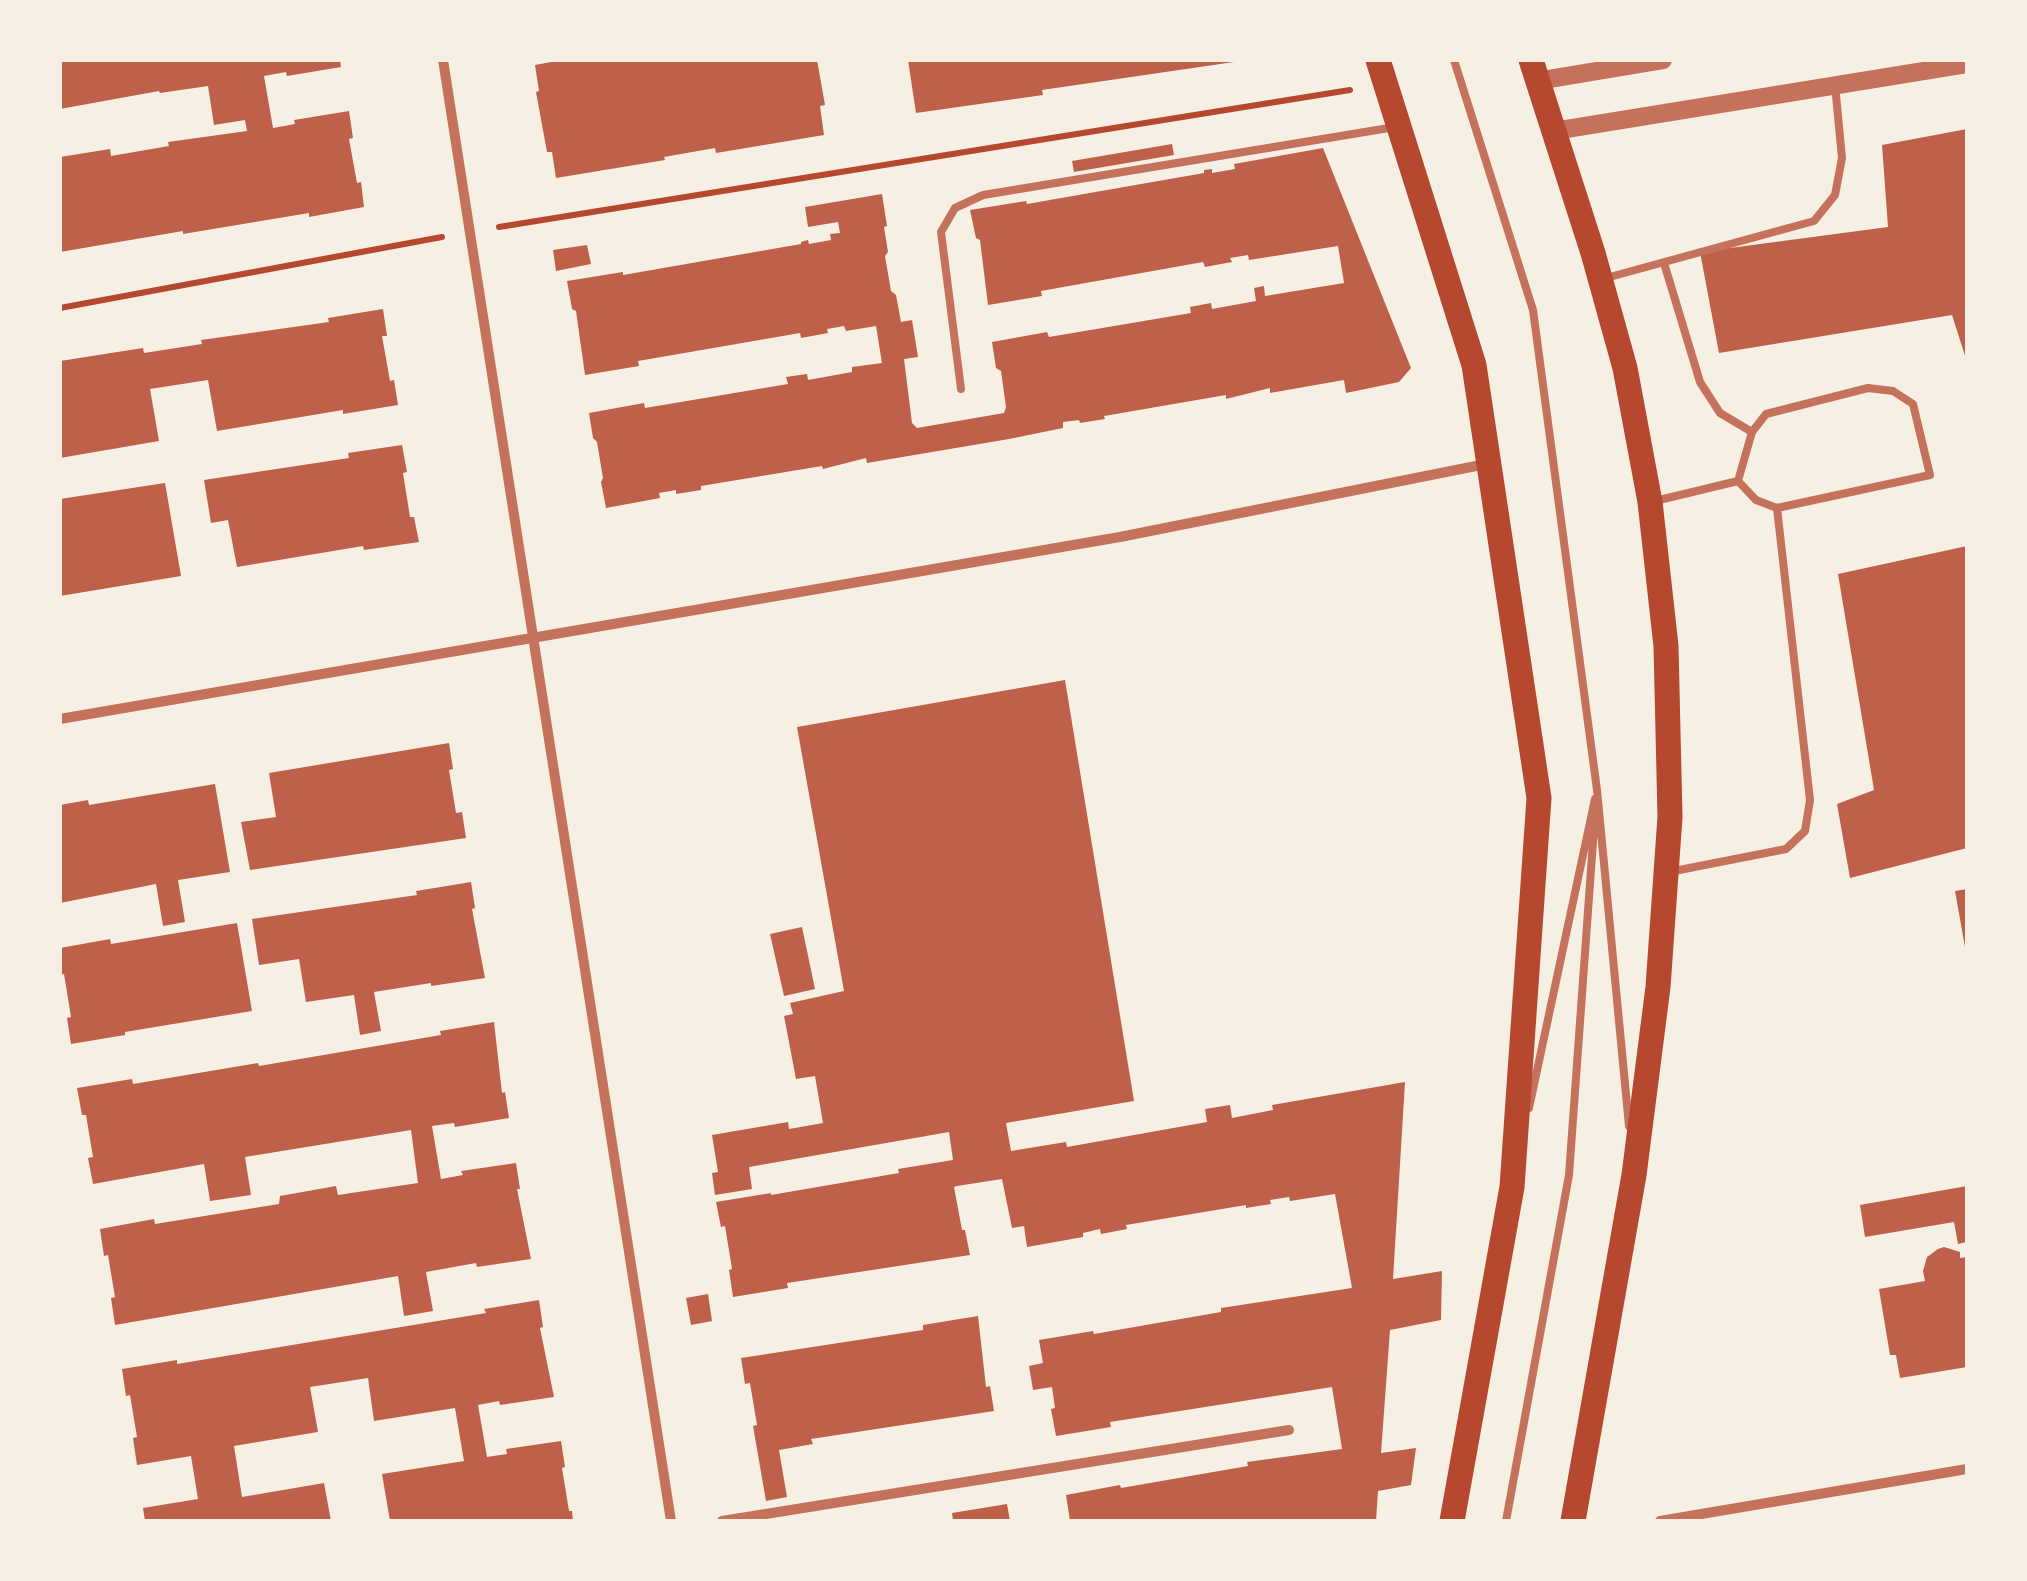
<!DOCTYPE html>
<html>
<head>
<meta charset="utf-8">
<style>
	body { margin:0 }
	#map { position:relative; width:2027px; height:1581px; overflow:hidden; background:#f6efe4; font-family:"Fira Sans Condensed",sans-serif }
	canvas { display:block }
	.frame { position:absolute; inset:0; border:62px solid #f6efe4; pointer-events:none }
</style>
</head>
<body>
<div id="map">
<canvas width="2027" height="1581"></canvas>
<div class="frame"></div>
</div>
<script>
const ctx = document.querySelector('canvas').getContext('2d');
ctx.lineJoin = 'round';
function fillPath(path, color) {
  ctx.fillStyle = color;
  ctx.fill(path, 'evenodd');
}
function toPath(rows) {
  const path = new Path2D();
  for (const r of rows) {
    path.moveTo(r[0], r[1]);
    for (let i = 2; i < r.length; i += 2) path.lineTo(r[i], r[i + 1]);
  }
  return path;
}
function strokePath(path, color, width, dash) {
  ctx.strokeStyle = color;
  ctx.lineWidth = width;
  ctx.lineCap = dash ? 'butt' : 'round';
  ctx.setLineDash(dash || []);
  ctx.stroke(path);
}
const building = toPath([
	[60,60,340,60,341,67,287,76,286,72,264,76,273,128,295,124,294,120,349,111,353,138,349,139,357,183,361,182,364,207,309,217,309,213,183,234,183,231,60,252,60,157,110,149,111,156,169,146,168,142,247,131,245,120,214,125,208,86,160,93,159,91,60,109],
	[562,60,817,60,825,105,820,106,824,135,716,153,715,148,664,157,665,160,556,178,552,152,547,152,536,92,539,91,535,65],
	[908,60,1233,60,1234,62,1042,90,1043,95,916,113],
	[1967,129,1967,362,1952,315,1719,353,1700,252,1888,227,1882,145],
	[1172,144,1174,155,1074,172,1072,161],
	[1323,148,1411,368,1399,382,1346,393,1344,380,1270,393,1270,388,1226,399,1226,395,1104,416,1105,419,1080,423,1079,420,1063,422,1063,428,1009,439,867,463,866,458,823,469,822,466,701,486,701,490,676,494,676,490,659,493,660,498,606,508,601,482,603,478,597,442,593,438,589,413,644,403,645,408,788,384,786,377,807,374,808,380,852,372,852,367,882,363,876,326,846,331,844,326,827,329,828,333,801,338,800,333,638,361,639,366,585,375,576,311,572,309,567,281,623,272,623,275,801,244,801,242,808,240,809,244,831,240,830,234,840,233,838,222,808,227,805,207,882,194,887,226,884,227,888,252,885,256,891,291,896,295,901,322,912,320,918,357,904,359,912,423,917,428,1004,413,1006,407,1001,371,996,368,992,342,1047,332,1049,337,1191,313,1190,307,1211,303,1212,309,1256,301,1254,288,1264,286,1265,296,1344,283,1338,246,1249,260,1248,255,1230,258,1232,262,1205,267,1203,262,1041,291,1042,296,988,305,980,240,976,238,970,210,1026,201,1027,204,1204,173,1204,170,1212,169,1212,173,1235,169,1234,164],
	[587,245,591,264,556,271,553,250],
	[383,309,387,336,382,336,390,381,394,380,398,405,343,414,343,410,217,431,208,380,150,389,159,441,60,458,60,361,143,348,144,353,202,344,201,340,329,322,328,318],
	[402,445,407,472,403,473,410,517,414,517,419,542,364,550,363,546,237,567,228,520,211,523,204,480,349,458,348,453],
	[165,483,181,576,60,596,60,499],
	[1967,546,1967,848,1850,878,1837,804,1874,790,1838,574],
	[1065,680,1134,1101,1006,1123,1011,1151,1066,1142,1067,1147,1207,1122,1205,1109,1230,1105,1232,1118,1273,1110,1272,1105,1405,1082,1393,1279,1442,1271,1441,1320,1390,1330,1381,1453,1416,1448,1411,1485,1378,1491,1376,1521,1070,1521,1066,1495,1120,1485,1121,1488,1248,1466,1247,1462,1342,1449,1332,1387,1110,1422,1111,1427,1056,1436,1051,1409,1055,1408,1052,1387,1033,1390,1029,1366,1043,1363,1039,1340,1093,1331,1094,1334,1221,1312,1221,1308,1352,1288,1335,1194,1290,1201,1289,1197,1270,1200,1271,1204,1246,1208,1246,1205,1126,1225,1127,1229,1101,1234,1100,1229,1083,1233,1083,1237,1027,1247,1024,1226,1012,1228,1002,1179,957,1186,954,1187,962,1230,965,1230,970,1255,787,1283,788,1288,733,1297,729,1270,732,1269,725,1226,721,1227,716,1202,771,1193,771,1195,899,1173,898,1169,953,1160,949,1132,749,1167,752,1189,715,1195,712,1173,718,1172,712,1135,788,1122,789,1129,823,1123,815,1076,796,1079,784,1016,793,1014,790,1003,844,991,797,727],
	[449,743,453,769,449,770,456,813,462,812,466,838,250,870,241,822,276,817,269,773],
	[215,784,230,872,178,880,185,922,163,926,156,884,60,903,60,805,88,800,89,805],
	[471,882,475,908,472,909,485,978,431,986,431,983,374,992,381,1031,360,1035,354,995,306,1002,299,959,259,965,252,919,417,895,416,891],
	[1967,889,1967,947,1965,947,1955,891],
	[237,923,252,1011,125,1032,125,1035,71,1044,67,1018,71,1017,64,974,60,975,60,948,110,939,111,944],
	[802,927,815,989,784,996,770,934],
	[494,1022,502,1093,505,1092,509,1118,455,1127,454,1123,432,1126,441,1179,463,1175,461,1171,516,1163,520,1189,517,1189,531,1259,477,1267,476,1263,426,1272,433,1311,404,1316,398,1276,115,1325,111,1298,115,1297,108,1255,104,1256,100,1229,154,1219,155,1224,279,1204,280,1196,336,1186,338,1195,418,1183,411,1130,245,1157,251,1195,210,1201,204,1164,93,1184,88,1158,93,1157,86,1115,82,1115,77,1088,132,1079,133,1084,258,1063,259,1066,441,1035,440,1031],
	[1967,1186,1967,1242,1958,1244,1954,1222,1865,1237,1860,1205],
	[1944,1247,1960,1252,1960,1258,1967,1257,1967,1367,1900,1378,1896,1355,1890,1355,1879,1289,1925,1281,1923,1271,1927,1257,1938,1249],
	[708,1294,712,1321,691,1325,686,1298],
	[539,1300,543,1327,540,1328,554,1397,500,1405,499,1401,478,1405,487,1457,507,1454,506,1449,561,1441,565,1467,562,1468,569,1511,572,1511,573,1521,390,1521,382,1474,464,1461,455,1408,374,1421,368,1378,310,1387,318,1432,234,1446,242,1497,324,1483,331,1521,145,1521,143,1508,198,1499,191,1456,137,1465,133,1438,137,1437,130,1395,126,1396,122,1369,177,1360,177,1364,486,1313,484,1309],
	[978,1316,986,1387,990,1386,994,1411,811,1439,813,1444,779,1450,787,1497,766,1501,753,1426,757,1425,750,1383,745,1384,741,1358,923,1330,923,1325],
	[1007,1504,1010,1521,953,1521,952,1513]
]);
const path = toPath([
	[499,227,1350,90],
	[60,308,442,237]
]);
const service = toPath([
	[1454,60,1533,310,1597,790,1629,1126],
	[1664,263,1700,382,1720,413,1752,432],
	[1606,278,1814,221,1835,195,1842,158,1835,85],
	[1868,388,1893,391,1913,404,1930,475,1777,508,1756,500,1738,481,1752,432,1766,414,1868,388],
	[961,389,941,232,955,208,983,195,1395,127],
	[1655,501,1738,481],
	[1669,872,1786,849,1805,831,1810,800,1777,508],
	[1529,1108,1595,799],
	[1506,1521,1569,1175,1595,814]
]);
const minor = toPath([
	[443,60,671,1521],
	[60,719,1120,537,1486,464],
	[722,1521,1289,1430],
	[1660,1521,1967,1469]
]);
const tertiary = toPath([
	[1537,81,1663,60],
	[1554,131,1967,64]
]);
const primary = toPath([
	[1378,60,1474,365,1539,798,1512,1187,1452,1521],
	[1531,60,1593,253,1625,368,1650,502,1666,646,1670,817,1658,987,1634,1175,1573,1521]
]);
fillPath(building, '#bf614a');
strokePath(path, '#b5482f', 6);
strokePath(service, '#c5725c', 8);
strokePath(minor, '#c5725c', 10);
strokePath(tertiary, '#c5725c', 18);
strokePath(primary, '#b5482f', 25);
</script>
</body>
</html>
